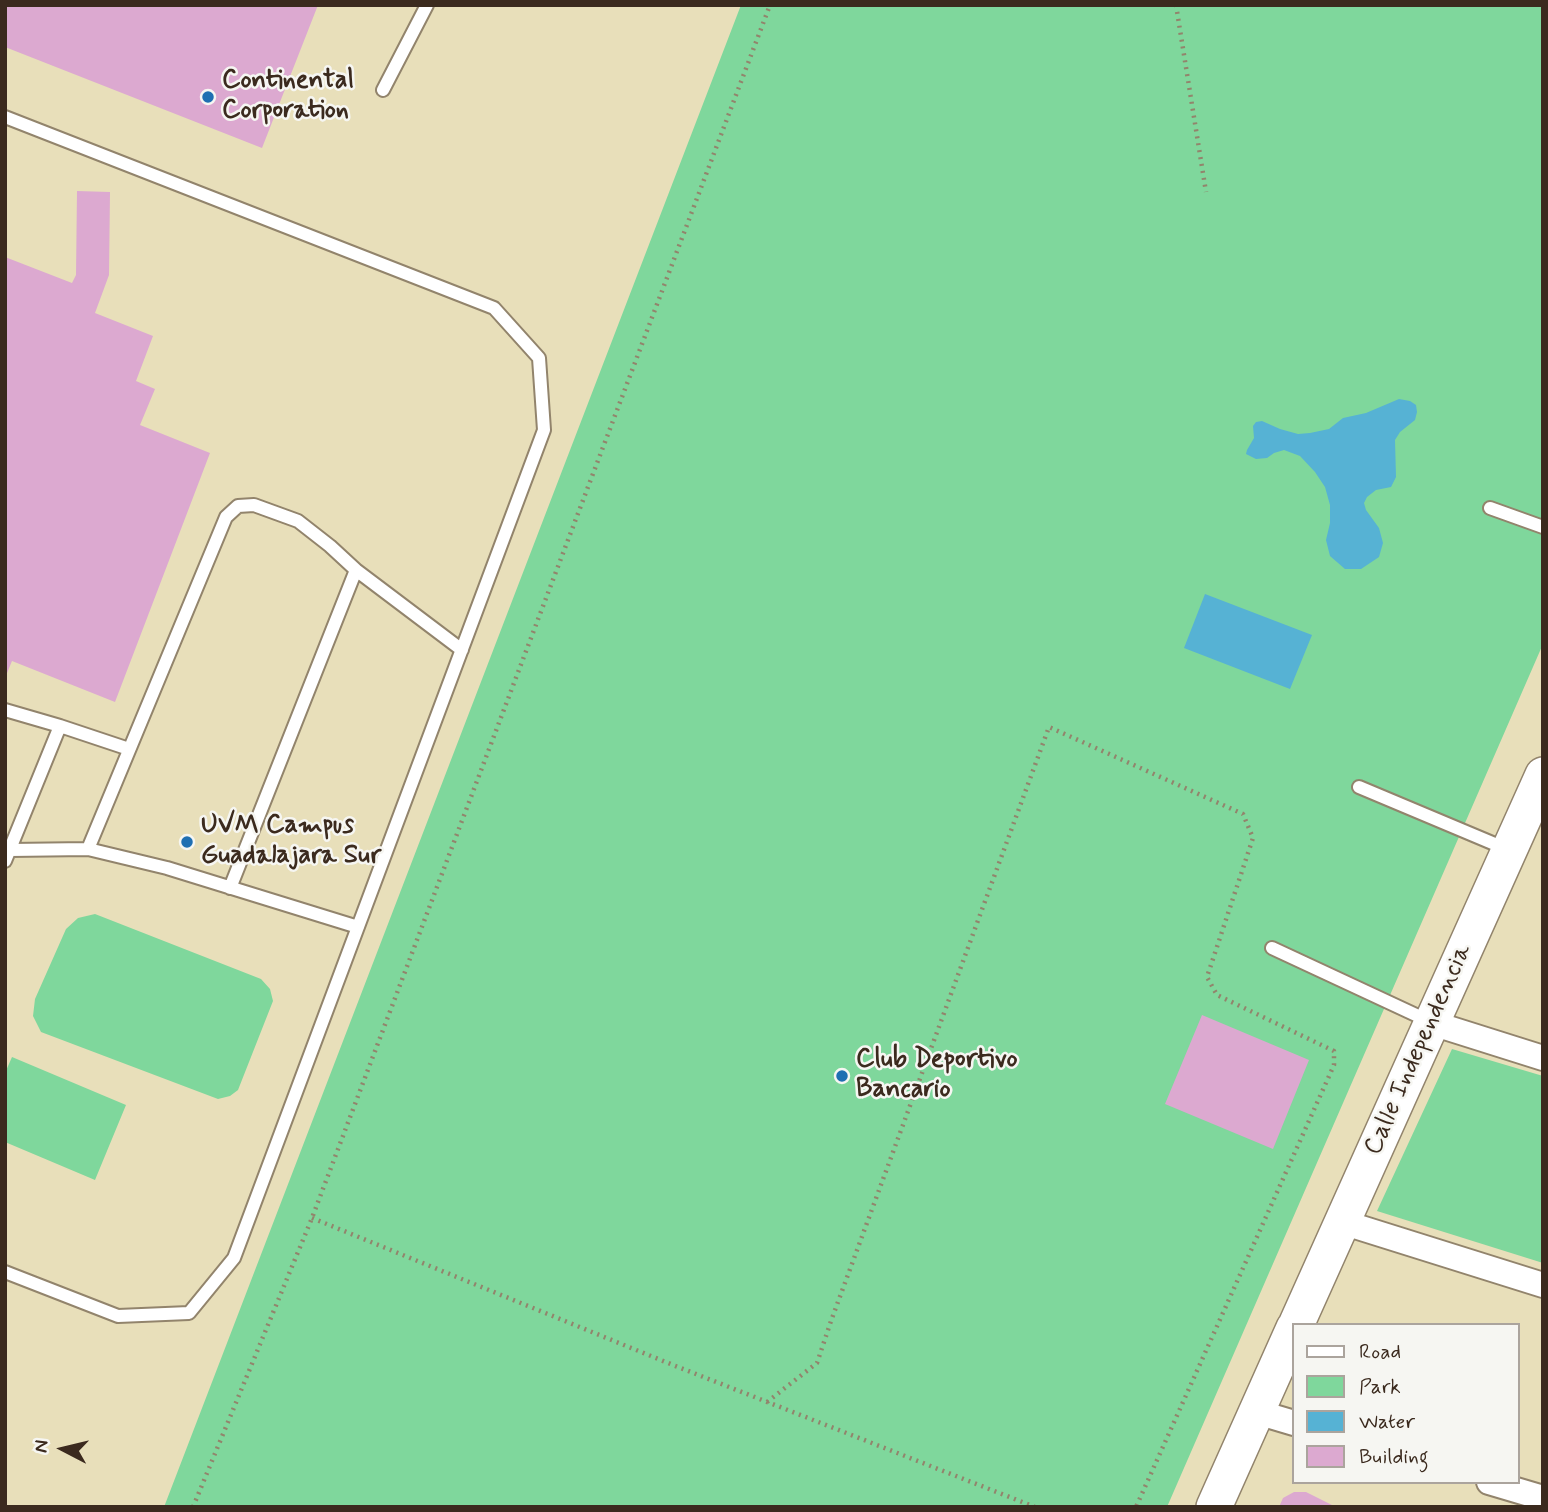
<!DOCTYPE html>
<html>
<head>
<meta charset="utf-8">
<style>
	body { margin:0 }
	#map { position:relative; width:1548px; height:1512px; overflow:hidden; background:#e8dfba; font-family:Mynerve,sans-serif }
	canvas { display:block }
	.frame { position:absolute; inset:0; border:7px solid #3b2a1e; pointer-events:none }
	.legend { position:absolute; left:1292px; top:1323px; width:228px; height:161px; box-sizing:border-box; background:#f6f6f2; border:2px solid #aba49d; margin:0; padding:9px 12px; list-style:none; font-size:21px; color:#3b2a1e }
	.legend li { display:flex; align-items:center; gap:14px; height:35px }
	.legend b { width:35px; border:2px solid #aba49d }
	.north { position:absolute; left:28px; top:1414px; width:70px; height:70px; -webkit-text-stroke:5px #f6f6f2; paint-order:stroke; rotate:277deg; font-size:19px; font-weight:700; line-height:28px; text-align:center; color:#3b2a1e }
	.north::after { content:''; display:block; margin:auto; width:24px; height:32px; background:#3b2a1e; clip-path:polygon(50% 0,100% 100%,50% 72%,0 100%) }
</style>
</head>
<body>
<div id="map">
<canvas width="1548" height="1512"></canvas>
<div class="frame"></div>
<ul class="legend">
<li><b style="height:9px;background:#fff"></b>Road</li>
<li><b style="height:19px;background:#7fd79c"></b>Park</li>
<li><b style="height:19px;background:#56b2d4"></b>Water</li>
<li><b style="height:19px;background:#dca9d0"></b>Building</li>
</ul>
<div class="north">N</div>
</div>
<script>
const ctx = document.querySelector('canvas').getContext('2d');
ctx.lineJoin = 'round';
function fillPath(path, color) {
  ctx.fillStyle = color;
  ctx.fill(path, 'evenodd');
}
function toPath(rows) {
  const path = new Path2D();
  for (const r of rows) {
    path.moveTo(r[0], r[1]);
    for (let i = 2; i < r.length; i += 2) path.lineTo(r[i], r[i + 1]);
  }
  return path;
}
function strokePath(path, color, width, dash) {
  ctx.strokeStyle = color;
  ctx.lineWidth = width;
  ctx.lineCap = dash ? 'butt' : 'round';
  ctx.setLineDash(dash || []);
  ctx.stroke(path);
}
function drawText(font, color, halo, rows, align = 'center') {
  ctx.font = font + ' Mynerve,sans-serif';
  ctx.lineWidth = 5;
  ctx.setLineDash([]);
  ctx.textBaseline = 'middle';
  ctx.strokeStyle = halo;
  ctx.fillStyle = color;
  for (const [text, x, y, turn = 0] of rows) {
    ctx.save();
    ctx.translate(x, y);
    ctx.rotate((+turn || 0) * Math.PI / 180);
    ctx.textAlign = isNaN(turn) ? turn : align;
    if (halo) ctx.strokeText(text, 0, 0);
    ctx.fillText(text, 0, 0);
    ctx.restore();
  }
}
const green = toPath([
	[741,5,1543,5,1543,644,1167,1507,164,1507],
	[95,914,261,979,270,989,273,1001,238,1090,230,1096,218,1099,41,1032,33,1016,35,999,66,929,78,918],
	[1452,1049,1543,1076,1543,1263,1377,1211],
	[12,1057,126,1105,95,1180,5,1142,5,1073]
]);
const water = toPath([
	[1399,399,1410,401,1416,405,1417,412,1415,420,1400,432,1395,440,1396,477,1391,487,1376,490,1367,497,1364,503,1366,510,1379,528,1383,543,1379,557,1361,569,1345,569,1330,556,1326,540,1330,523,1330,505,1325,487,1315,472,1300,456,1284,450,1274,453,1267,458,1256,459,1246,454,1247,450,1254,438,1253,426,1256,422,1262,421,1280,429,1298,434,1310,433,1329,429,1343,418,1366,413],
	[1205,594,1312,635,1290,689,1184,648]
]);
const building = toPath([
	[5,5,318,5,262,148,5,47],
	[77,191,110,192,109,275,95,313,153,336,136,381,155,389,140,425,210,453,115,702,12,661,5,678,5,257,72,283,76,275],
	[1202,1015,1309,1060,1273,1149,1165,1104],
	[1294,1492,1306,1492,1336,1507,1279,1507,1283,1498]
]);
const path = toPath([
	[1176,5,1206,192],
	[312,1218,673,1365,1035,1507],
	[767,1402,817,1363,831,1321,1049,727,1243,814,1253,838,1207,977,1217,995,1334,1051,1334,1065,1136,1507],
	[193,1507,312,1218,770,5]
]);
const lane = toPath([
	[383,90,427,5],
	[5,117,494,308,539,358,544,430,234,1258,189,1313,118,1316,5,1272],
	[1490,508,1543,527],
	[5,710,60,726,5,861],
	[60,726,129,749],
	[1359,787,1509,850],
	[88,849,226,517,238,506,254,505,298,521,330,546,356,570,462,650],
	[10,850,88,849,167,868,358,927],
	[230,888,356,570],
	[1272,948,1431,1022]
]);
const street = toPath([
	[1432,1023,1543,1058],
	[1342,1222,1543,1285],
	[1257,1412,1294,1423],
	[1489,1482,1543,1498]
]);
const secondary = toPath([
	[1296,1325,1543,775],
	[1214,1507,1294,1328]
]);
const markers = [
	[208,97,7,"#1f6fb2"],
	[187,842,7,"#1f6fb2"],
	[842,1076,7,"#1f6fb2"]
];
const poiNames = [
	["Continental",222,82],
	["Corporation",222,112],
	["UVM Campus",201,827],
	["Guadalajara Sur",201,857],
	["Club Deportivo",856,1061],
	["Bancario",856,1091]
];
const streetNames = [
	["Calle Independencia",1419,1050,-66]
];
fillPath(green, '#7fd79c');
fillPath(water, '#56b2d4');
fillPath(building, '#dca9d0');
strokePath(lane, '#92846c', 16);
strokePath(street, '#92846c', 28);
strokePath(secondary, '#92846c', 38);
strokePath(path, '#92846c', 4.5, [2, 5]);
strokePath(lane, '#fff', 12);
strokePath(street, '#fff', 24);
strokePath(secondary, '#fff', 35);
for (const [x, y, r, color] of markers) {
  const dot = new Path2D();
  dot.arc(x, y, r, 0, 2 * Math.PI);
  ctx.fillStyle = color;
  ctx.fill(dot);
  strokePath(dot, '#f6f6f2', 2.5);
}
drawText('bold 26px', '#3b2a1e', '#f6f6f2', poiNames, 'left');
drawText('26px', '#3b2a1e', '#f6f6f2', streetNames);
</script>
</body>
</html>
